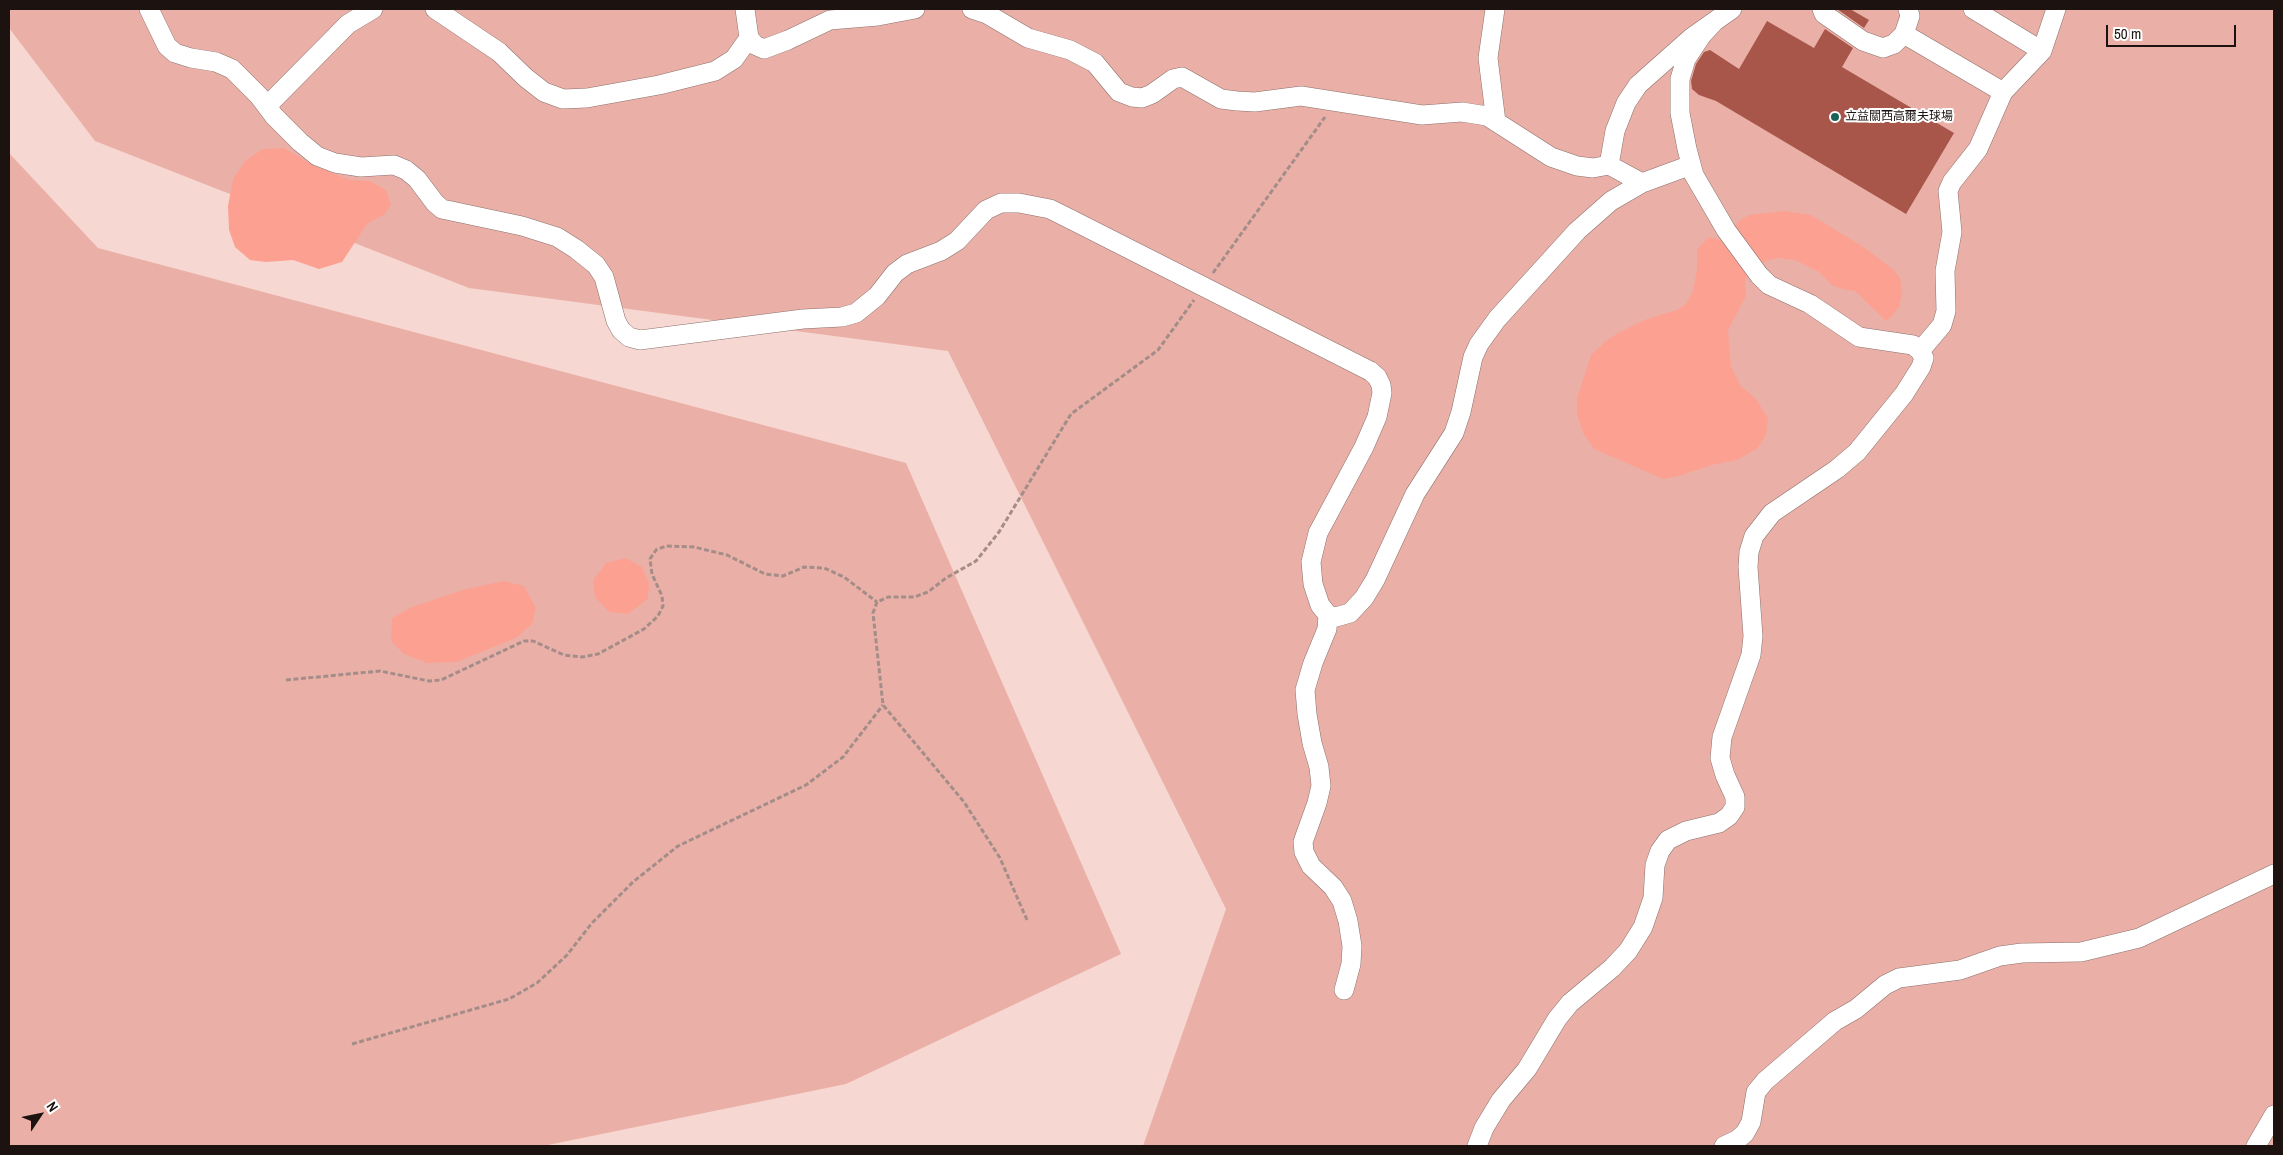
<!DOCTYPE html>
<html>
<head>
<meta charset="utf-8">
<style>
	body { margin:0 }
	#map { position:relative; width:2283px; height:1155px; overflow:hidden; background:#f7d7d1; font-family:"Archivo Narrow",sans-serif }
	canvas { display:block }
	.frame { position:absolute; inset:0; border:10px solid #1c1210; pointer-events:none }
	.north { position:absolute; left:15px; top:1090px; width:50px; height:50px; -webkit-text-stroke:4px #fff; paint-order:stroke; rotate:56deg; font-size:14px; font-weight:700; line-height:20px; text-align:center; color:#1c1210 }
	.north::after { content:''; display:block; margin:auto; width:18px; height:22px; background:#1c1210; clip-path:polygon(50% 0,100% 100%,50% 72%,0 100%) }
	.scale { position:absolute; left:2106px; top:25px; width:130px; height:22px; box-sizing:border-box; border:2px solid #1c1210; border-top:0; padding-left:6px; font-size:15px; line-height:18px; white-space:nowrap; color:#1c1210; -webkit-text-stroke:4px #fff; paint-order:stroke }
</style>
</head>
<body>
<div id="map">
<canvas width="2283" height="1155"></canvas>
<div class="frame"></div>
<div class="north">N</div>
<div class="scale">50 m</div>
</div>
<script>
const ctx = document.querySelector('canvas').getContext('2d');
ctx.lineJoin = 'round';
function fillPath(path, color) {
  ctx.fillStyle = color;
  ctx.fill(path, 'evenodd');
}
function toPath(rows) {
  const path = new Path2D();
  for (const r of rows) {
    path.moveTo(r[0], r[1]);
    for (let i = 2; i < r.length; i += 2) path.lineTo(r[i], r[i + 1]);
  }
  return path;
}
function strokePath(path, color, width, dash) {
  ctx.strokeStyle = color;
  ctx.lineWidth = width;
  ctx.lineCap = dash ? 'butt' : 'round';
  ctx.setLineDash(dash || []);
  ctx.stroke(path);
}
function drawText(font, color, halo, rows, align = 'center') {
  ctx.font = font + ' "Archivo Narrow","Noto Sans TC",sans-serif';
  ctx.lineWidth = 4;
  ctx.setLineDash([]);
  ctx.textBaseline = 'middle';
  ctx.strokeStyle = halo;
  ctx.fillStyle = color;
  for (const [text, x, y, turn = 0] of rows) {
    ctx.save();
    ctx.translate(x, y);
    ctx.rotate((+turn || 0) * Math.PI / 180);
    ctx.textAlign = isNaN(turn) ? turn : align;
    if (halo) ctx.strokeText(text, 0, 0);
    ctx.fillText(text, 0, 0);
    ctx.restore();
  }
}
const green = toPath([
	[9,9,2274,9,2274,1146,1143,1146,1226,909,948,351,469,288,95,141,9,28],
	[9,153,98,248,906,463,1121,954,846,1084,543,1146,9,1146]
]);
const water = toPath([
	[284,148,315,166,350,180,370,181,386,190,391,204,385,214,367,224,342,262,319,269,293,260,266,262,250,260,235,247,229,230,228,206,233,179,246,160,263,149],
	[1784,211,1811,215,1862,246,1894,270,1900,278,1902,292,1899,307,1892,316,1886,321,1855,291,1842,289,1832,285,1819,272,1795,260,1778,258,1766,261,1745,279,1746,296,1728,330,1731,367,1741,386,1756,399,1768,418,1766,435,1758,448,1737,460,1712,465,1679,476,1663,479,1594,449,1583,433,1577,414,1577,398,1591,355,1606,341,1618,333,1644,320,1677,310,1686,304,1693,291,1697,269,1697,249,1709,237,1725,241,1739,221,1749,215],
	[626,558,642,567,649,584,648,599,628,614,609,612,595,597,593,580,606,563],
	[504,581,524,586,536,608,532,624,516,638,457,662,427,663,404,654,391,641,392,618,412,607,466,589]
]);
const building = toPath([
	[1837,9,1850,9,1869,20,1864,28],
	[1767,21,1814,48,1825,29,1853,48,1842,67,1954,133,1906,214,1716,101,1699,95,1692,89,1691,81,1696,64,1704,52,1710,50,1739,69]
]);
const path = toPath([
	[1213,273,1325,117],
	[286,680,380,671,429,681,441,680,524,641,533,641,564,655,582,657,598,654,644,629,658,616,663,606,662,596,652,574,650,559,656,550,666,546,694,547,727,555,765,574,783,576,804,567,824,568,844,577,877,602],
	[1027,920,1000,858,964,802,883,705,873,613,877,602,888,597,914,597,928,592,946,578,976,561,999,532,1071,414,1158,350,1194,300],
	[352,1044,509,999,537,983,567,955,592,923,633,882,678,846,806,785,843,757,883,705]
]);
const minor = toPath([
	[149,9,167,46,175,53,191,58,216,62,232,69,259,96,274,116,300,142,317,156,335,163,361,167,394,165,406,170,417,179,435,203,442,209,522,226,557,237,576,249,596,265,604,277,616,321,621,330,629,337,640,340,803,319,842,317,856,313,877,296,895,273,907,264,941,251,957,241,986,210,1001,203,1019,203,1050,209,1072,220],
	[435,9,499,52,526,78,544,92,563,99,587,98,659,85,715,71,734,59,749,38],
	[745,9,749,38,755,45,764,49,788,40,830,20,878,16,915,9],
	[972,9,987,14,1028,38,1070,50,1095,63,1119,92,1132,97,1142,98,1152,94,1173,79,1182,77,1221,99,1237,101,1255,102,1301,96,1422,115,1462,112,1487,116,1551,157,1577,166,1593,168,1609,165,1615,131,1626,103,1638,85,1691,38,1732,9],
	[1495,9,1488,58,1496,122],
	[1822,9,1824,14,1863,41,1883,48,1894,44,1904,34,1910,16,1908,9],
	[1973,9,2042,51],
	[1904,34,2003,92],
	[267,106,348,24,373,9],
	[1609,165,1642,183],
	[1920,351,1942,325,1946,311,1945,271,1952,232,1948,191,1952,182,1978,149,2003,92,2042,51,2056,9],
	[1370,371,1377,377,1381,385,1382,393,1377,417,1364,447,1318,533,1311,562,1313,584,1320,605,1328,615,1336,617,1350,613,1364,598,1375,580,1415,494,1454,433,1461,412,1473,357,1479,344,1497,319,1577,231,1611,201,1642,183,1691,165],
	[1328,615,1327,629,1313,663,1305,690,1307,714,1312,743,1319,767,1321,786,1317,803,1303,842,1304,852,1311,866,1333,887,1342,901,1348,921,1352,946,1351,964,1344,990],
	[1477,1146,1484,1128,1501,1100,1527,1069,1557,1019,1570,1003,1612,968,1628,951,1643,927,1653,898,1655,865,1660,851,1668,840,1686,831,1719,823,1729,816,1735,807,1735,797,1725,775,1720,758,1722,737,1751,655,1753,636,1748,567,1749,552,1754,536,1772,513,1837,469,1857,452,1904,394,1921,367,1924,358,1920,351,1913,345,1859,337,1810,304,1769,285,1759,275,1726,230,1694,175,1687,149,1680,113,1680,79,1686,59,1702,35,1714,22],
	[1724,1146,1737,1140,1745,1133,1751,1122,1756,1092,1765,1081,1835,1021,1856,1009,1885,985,1899,978,1960,970,2000,956,2022,953,2081,952,2139,938,2274,874],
	[2256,1146,2274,1115]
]);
const minorBridge = toPath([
	[1072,220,1370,371]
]);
const markers = [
	[1835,117,5,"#1b6257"]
];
const poiNames = [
	["立益關西高爾夫球場",1845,117]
];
fillPath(green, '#eab0a7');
fillPath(water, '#fca192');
fillPath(building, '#a8554a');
strokePath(minor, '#8c706b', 20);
strokePath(path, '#a48d88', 3, [5, 2.5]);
strokePath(minor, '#fff', 19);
strokePath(minorBridge, '#8c706b', 20, []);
strokePath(minorBridge, '#fff', 19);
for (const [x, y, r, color] of markers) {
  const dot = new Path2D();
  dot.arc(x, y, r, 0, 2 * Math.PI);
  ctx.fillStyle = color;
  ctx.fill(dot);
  strokePath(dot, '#fff', 2);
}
drawText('12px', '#1c1210', '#fff', poiNames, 'left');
</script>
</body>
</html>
